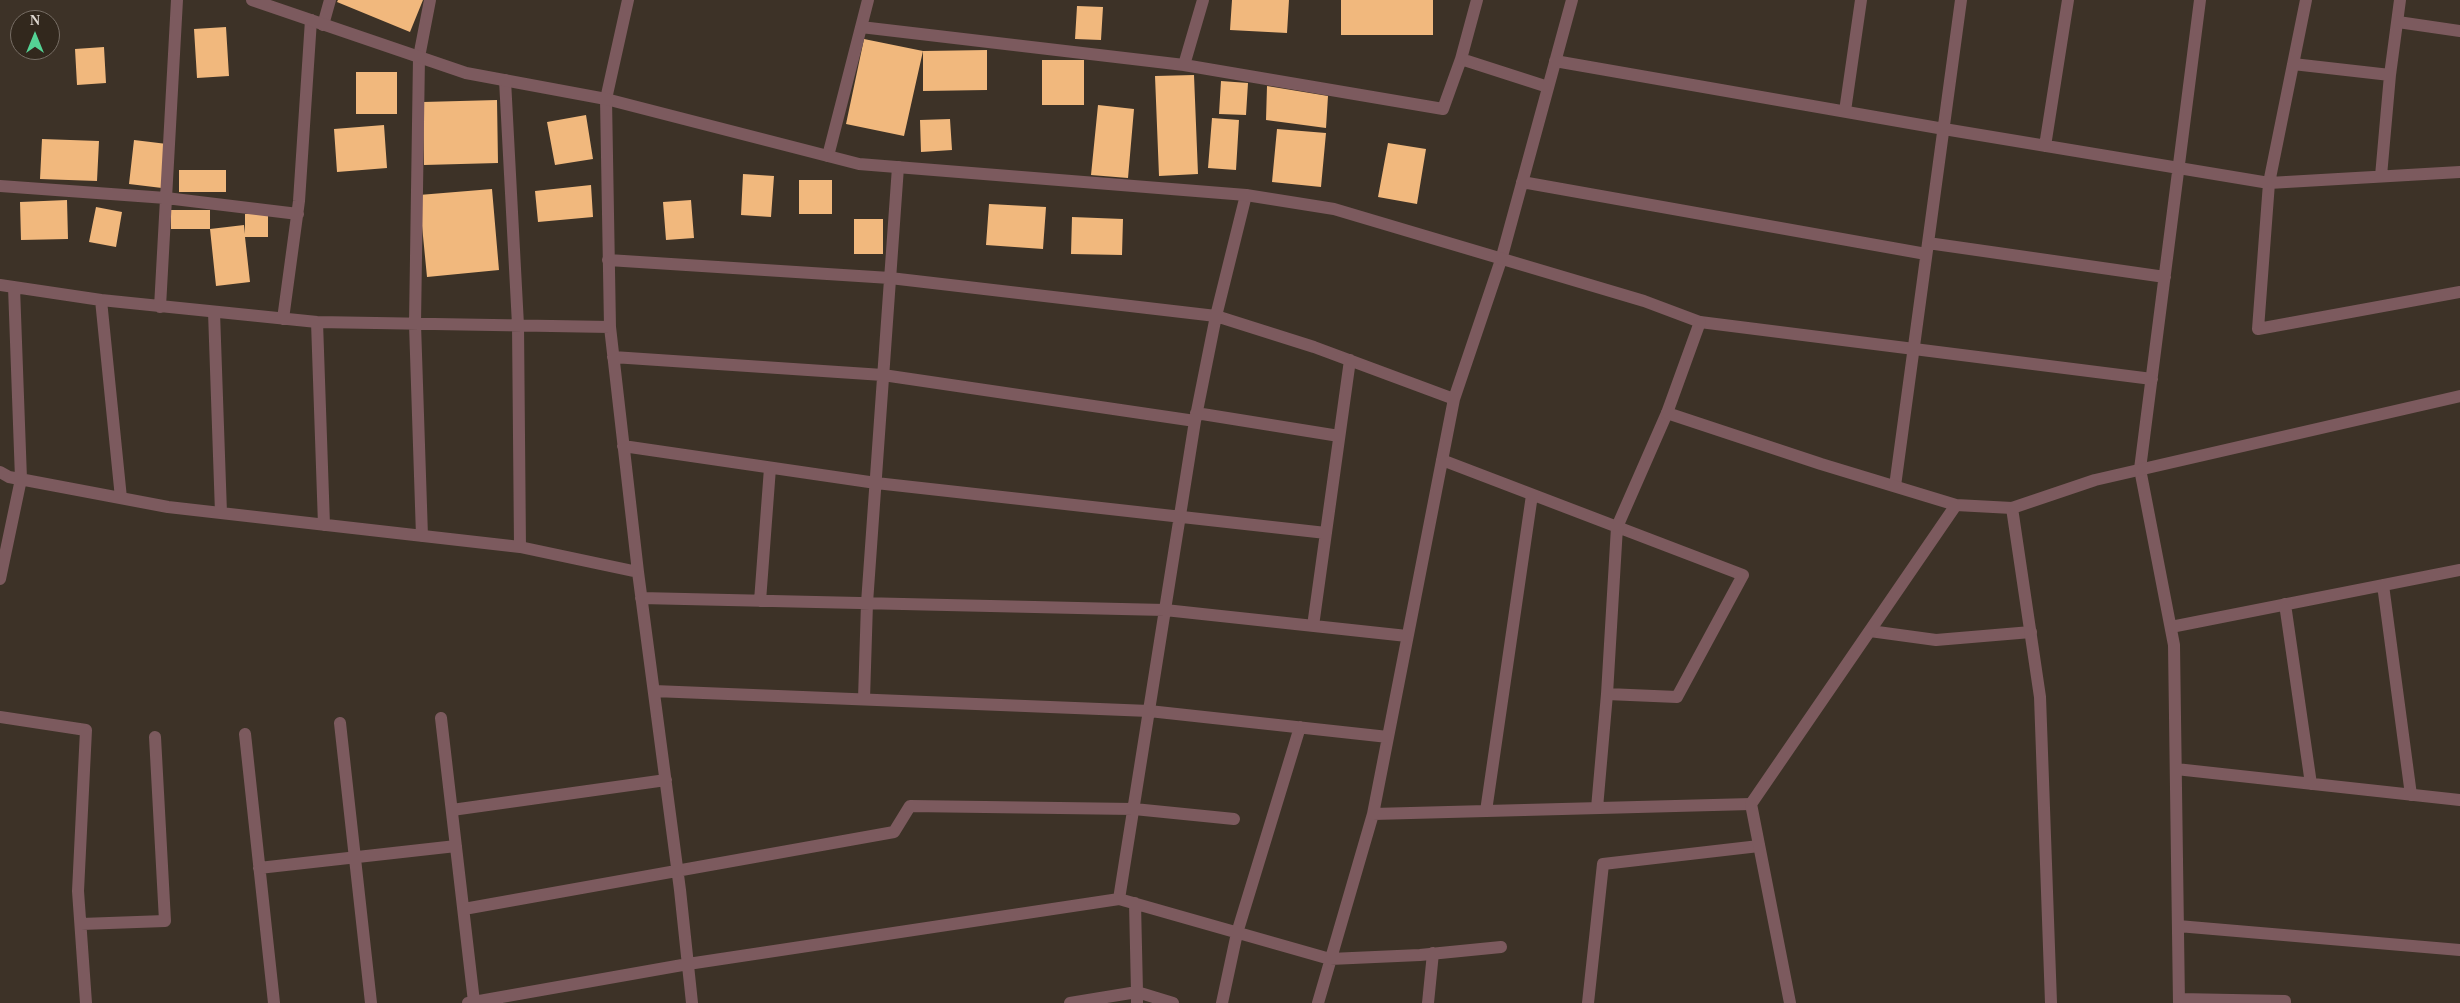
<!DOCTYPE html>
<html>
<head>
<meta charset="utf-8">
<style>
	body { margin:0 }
	#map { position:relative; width:2460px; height:1003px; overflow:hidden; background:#3d3227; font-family:"Times New Roman",serif }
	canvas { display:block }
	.north { position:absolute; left:10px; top:10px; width:50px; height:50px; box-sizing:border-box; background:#32281d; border:1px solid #776e65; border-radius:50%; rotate:0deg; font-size:14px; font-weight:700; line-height:20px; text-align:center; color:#dfd8d1 }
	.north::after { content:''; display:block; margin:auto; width:18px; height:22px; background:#54d395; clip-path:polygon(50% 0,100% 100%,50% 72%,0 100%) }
</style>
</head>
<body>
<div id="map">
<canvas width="2460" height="1003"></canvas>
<div class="north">N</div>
</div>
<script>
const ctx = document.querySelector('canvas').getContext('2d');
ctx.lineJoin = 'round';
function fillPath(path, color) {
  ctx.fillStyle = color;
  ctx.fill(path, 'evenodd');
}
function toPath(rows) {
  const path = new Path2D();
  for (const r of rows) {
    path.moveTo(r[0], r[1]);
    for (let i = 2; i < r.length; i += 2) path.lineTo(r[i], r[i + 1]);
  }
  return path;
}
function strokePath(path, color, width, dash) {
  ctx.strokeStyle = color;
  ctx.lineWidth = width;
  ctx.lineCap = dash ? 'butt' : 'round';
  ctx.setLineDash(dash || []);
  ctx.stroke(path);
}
const building = toPath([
	[338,0,423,0,410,32,337,2],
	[1232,0,1289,0,1287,33,1230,30],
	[1341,0,1433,0,1433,35,1341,35],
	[1077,6,1103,7,1101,40,1075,39],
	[226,27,229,76,197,78,194,29],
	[864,39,923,51,904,136,846,124],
	[104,47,106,83,77,85,75,49],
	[987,50,987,90,923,91,923,51],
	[1042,60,1084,60,1084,105,1042,105],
	[356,72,397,72,397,114,356,114],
	[1194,75,1198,174,1159,176,1155,76],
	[1221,81,1248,83,1246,115,1219,114],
	[1267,86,1328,96,1326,128,1266,120],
	[497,100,498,163,424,165,423,102],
	[1098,105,1134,109,1128,178,1091,175],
	[586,115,593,159,555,165,547,122],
	[1212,118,1239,120,1236,170,1208,168],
	[950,119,952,150,921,152,920,120],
	[384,125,387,168,337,172,334,129],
	[1277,129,1326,133,1321,187,1272,182],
	[42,139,99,141,97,181,40,179],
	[134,140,167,144,162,188,129,184],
	[1388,143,1426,149,1417,204,1378,197],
	[179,170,226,170,226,192,179,192],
	[743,174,774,176,771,217,741,215],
	[799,180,832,180,832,214,799,214],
	[591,185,593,217,538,222,535,191],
	[492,189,499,270,427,277,419,195],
	[67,200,68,239,21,240,20,202],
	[691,200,694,238,666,240,663,202],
	[989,204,1046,207,1043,249,986,245],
	[96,207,122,212,116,247,89,242],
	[171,210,210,210,210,229,171,229],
	[245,214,268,214,268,237,245,237,250,282,216,286,210,229,244,225,245,234],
	[1072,217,1123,219,1122,255,1071,254],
	[854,219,883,219,883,254,854,254]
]);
const minor = toPath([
	[628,0,606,99,610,327,638,572,680,890,692,1003],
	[2306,0,2269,183,2258,329,2460,292],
	[2398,22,2460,31],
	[323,25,330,0],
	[861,27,1184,65,1203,0],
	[1461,59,1477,0],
	[1555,61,1944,129,2269,183,2460,172],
	[2293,64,2390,75],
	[1184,65,1443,109,1461,59,1548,87],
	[505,80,518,325,520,547],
	[1845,111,1861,0],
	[2045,146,2068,0],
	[828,156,868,0],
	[2381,176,2390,75,2400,0],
	[1522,182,1926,254],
	[0,186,166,198,298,214],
	[1928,243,2165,277],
	[608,260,890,278,1216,316,1314,347,1454,399,1373,814,1318,1003],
	[0,285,101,300],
	[160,307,177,0],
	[214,312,221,513],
	[283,319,299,201,311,20],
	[317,322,324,525],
	[1700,322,2152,379],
	[613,357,883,375,1195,421],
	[1454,399,1501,260,1572,0],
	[1196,413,1339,436],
	[623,446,876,483,1326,533],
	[1442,460,1743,575,1677,697,1607,694],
	[0,472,9,477,168,507,520,547,638,572],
	[1895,486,1961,0],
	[121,498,101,300,317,322,610,327],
	[422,536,415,324,419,57,430,0],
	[0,579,21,479,14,287],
	[2383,585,2411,795],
	[641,598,1165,610,1407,636],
	[760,601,770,468],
	[2285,604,2311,784],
	[1313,626,1350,360],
	[2171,627,2460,570],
	[1870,631,1936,640,2031,632],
	[654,691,1149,711,1388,737],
	[864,699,867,603,898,167],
	[0,717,86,730,78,891,86,1003],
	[441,718,474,1002],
	[340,723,371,1003],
	[245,734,274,1003],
	[2176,769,2460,800],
	[1597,808,1607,694,1617,527,1667,413],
	[452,810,666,780],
	[1486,811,1532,495],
	[1373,814,1751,804],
	[259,868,456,846],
	[1119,899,1195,421,1216,316,1246,195],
	[464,909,894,832,910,806,1134,809,1234,819],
	[81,924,165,921,155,737],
	[2178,926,2460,950],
	[2179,999,2285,1001,2285,1003],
	[468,1003,688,964,1119,899,1330,959,1420,955,1501,947],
	[1070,1003,1137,992,1135,903],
	[1137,1003,1137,992,1173,1003],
	[1222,1003,1237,933,1300,727],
	[1428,1003,1433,953],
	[1588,1003,1603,864,1759,846],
	[2179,1003,2174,645,2140,469,2200,0]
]);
const tertiary = toPath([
	[252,0,466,73,606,99,859,164,1246,195,1334,209,1644,301,1700,322,1667,413,1821,464,1956,505,2012,508,2095,480,2460,396],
	[2012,508,2040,697,2051,1003],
	[1790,1003,1751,804,1956,505]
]);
fillPath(building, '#f1b87d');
strokePath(minor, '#7c5a5e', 12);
strokePath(tertiary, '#7c5a5e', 12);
</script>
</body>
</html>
